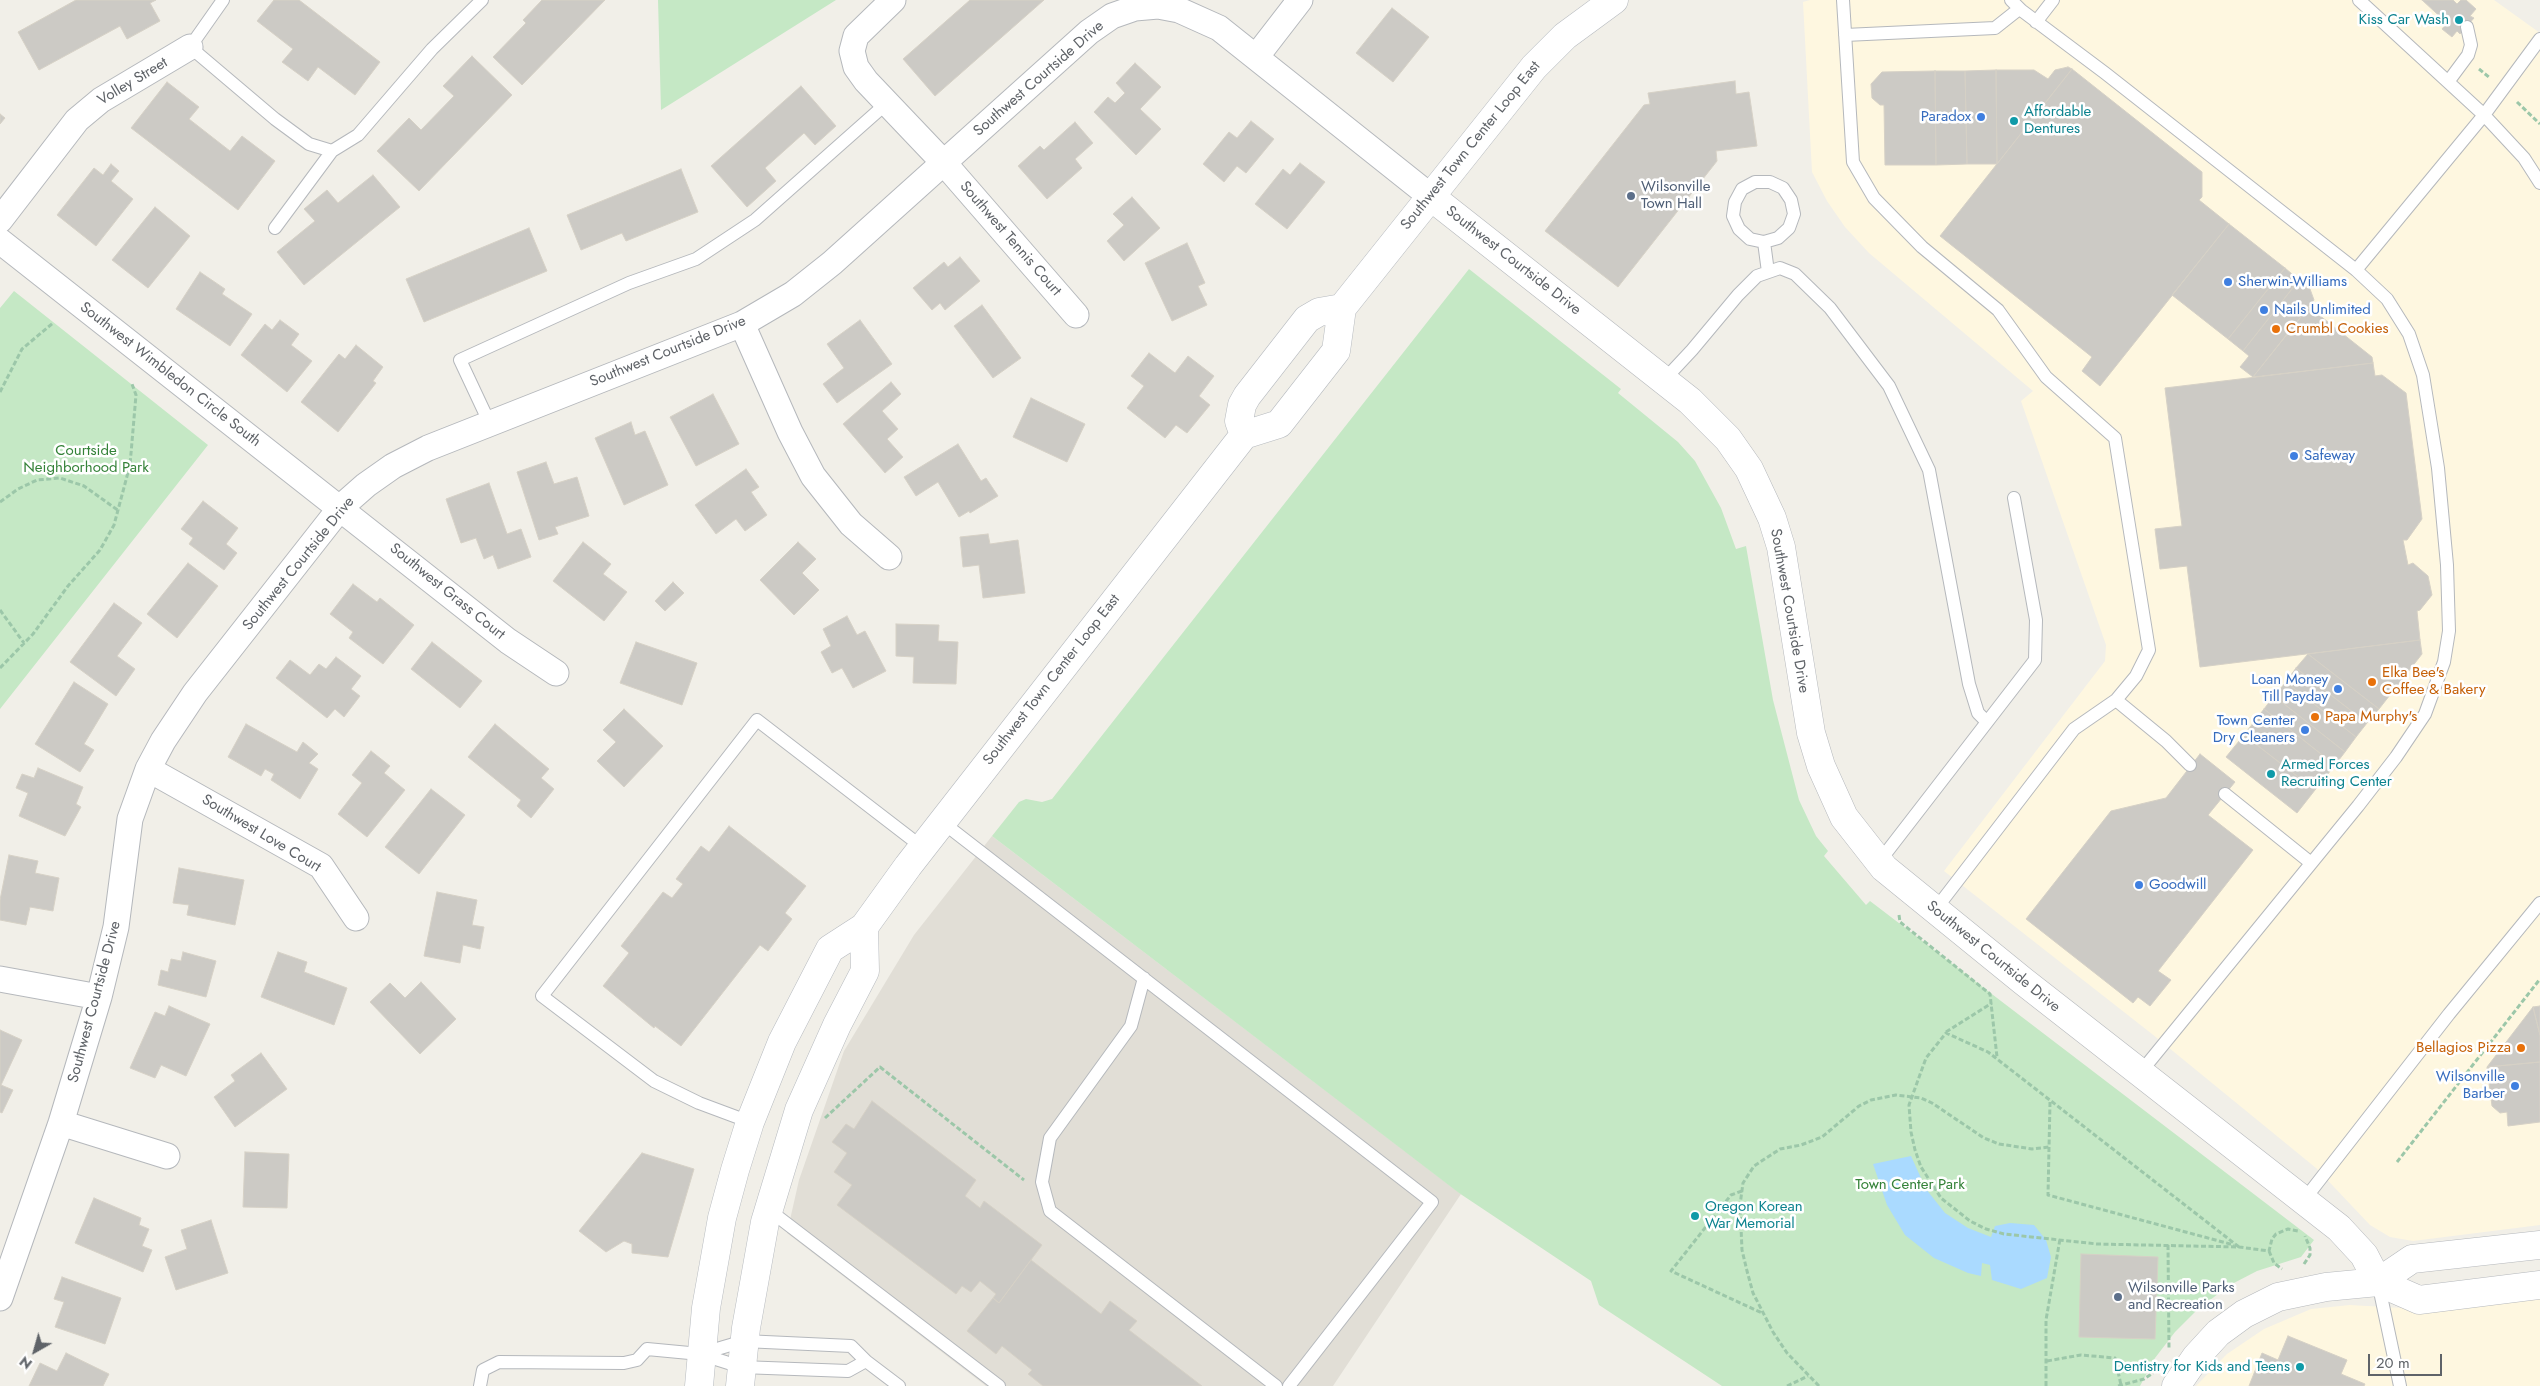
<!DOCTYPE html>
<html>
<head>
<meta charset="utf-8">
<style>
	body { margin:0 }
	#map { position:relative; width:2540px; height:1386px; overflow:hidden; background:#f1efe8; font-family:Jost,sans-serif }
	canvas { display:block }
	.north { position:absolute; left:10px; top:1326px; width:50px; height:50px; -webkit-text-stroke:4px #fff; paint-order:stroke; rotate:218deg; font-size:14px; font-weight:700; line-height:20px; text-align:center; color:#5f6368 }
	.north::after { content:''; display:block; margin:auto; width:18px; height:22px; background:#5f6368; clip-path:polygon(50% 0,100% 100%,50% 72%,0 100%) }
	.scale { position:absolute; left:2368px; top:1354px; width:74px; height:22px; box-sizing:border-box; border:2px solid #5f6368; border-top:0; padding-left:6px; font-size:15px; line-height:18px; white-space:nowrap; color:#5f6368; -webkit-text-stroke:4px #fff; paint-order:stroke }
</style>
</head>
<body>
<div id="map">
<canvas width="2540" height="1386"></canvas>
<div class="north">N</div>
<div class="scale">20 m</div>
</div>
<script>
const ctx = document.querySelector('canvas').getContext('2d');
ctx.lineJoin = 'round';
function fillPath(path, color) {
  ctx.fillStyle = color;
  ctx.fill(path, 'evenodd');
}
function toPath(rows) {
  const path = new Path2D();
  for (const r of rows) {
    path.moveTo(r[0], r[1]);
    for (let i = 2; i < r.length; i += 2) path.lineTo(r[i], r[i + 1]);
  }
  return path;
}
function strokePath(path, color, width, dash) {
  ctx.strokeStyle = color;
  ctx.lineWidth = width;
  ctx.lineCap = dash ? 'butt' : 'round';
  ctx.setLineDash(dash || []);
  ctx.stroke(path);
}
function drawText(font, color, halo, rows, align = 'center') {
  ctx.font = font + ' Jost,sans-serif';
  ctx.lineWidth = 5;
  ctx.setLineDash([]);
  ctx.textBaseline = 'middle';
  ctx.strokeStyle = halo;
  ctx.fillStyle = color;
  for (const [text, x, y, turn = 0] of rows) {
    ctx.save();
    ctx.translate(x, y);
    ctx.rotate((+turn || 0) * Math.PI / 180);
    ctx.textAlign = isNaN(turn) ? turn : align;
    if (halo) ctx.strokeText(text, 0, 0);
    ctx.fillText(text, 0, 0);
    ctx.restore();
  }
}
const commercial = toPath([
	[1810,0,2494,0,2540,33,2540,1225,2413,1241,2390,1237,2370,1225,2316,1168,2152,1034,1944,871,2105,661,2106,645,2021,401,2033,391,1869,253,1845,227,1827,201,1812,172,1803,2],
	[2540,1294,2540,1386,2196,1386,2227,1354,2264,1329,2311,1309,2350,1305,2420,1309]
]);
const education = toPath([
	[992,836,1461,1194,1333,1386,986,1386,787,1233,799,1180,844,1051,914,935]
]);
const green = toPath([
	[658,0,836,0,661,110],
	[1469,269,1621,389,1618,393,1678,442,1695,461,1721,508,1736,549,1746,546,1773,700,1799,800,1816,836,1828,851,1824,856,1866,905,1870,901,2314,1240,2301,1257,2257,1271,2230,1285,2198,1309,2175,1332,2155,1358,2140,1386,1722,1386,1599,1305,1591,1281,1459,1193,992,836,1019,802,1026,799,1042,802,1052,799],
	[14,291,208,445,0,709,0,308]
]);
const water = toPath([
	[1911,1156,1926,1189,1945,1213,1968,1228,1991,1237,1995,1226,2010,1223,2034,1225,2046,1240,2051,1257,2047,1278,2021,1289,1992,1280,1990,1265,1982,1263,1981,1276,1968,1273,1934,1258,1905,1235,1887,1205,1873,1164]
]);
const building = toPath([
	[76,0,156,0,150,3,160,21,127,39,120,26,39,70,18,32,76,0],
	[274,0,299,0,380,62,355,95,318,67,308,81,282,62,293,49,257,21,274,0],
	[542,0,605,0,522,85,493,57,526,23,523,20,542,0],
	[970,0,1044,0,935,96,903,59,970,0],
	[2422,0,2453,0,2457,4,2461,0,2466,0,2476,9,2470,16,2474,18,2460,34,2457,31,2452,37,2442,29,2447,23,2422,0],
	[1392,8,1429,37,1393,82,1356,53,1392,8],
	[472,56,512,95,419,191,377,151,409,118,421,130,454,96,443,86,472,56],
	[1135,63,1161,87,1140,109,1161,129,1136,155,1094,112,1108,97,1115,103,1125,93,1116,83,1135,63],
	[2068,67,2072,69,1997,164,1996,70,2034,70,2048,79,2055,70,2068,67],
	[2072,69,2202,172,2202,197,2199,200,2229,224,2100,386,2082,371,2092,357,1940,236,2072,69],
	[1996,70,1997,164,1967,164,1965,71,1996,70],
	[1935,71,1965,71,1967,164,1936,165,1935,71],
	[1935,71,1936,165,1885,165,1884,105,1880,105,1872,98,1871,84,1882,72,1935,71],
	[1735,81,1736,94,1749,92,1757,146,1716,151,1717,161,1618,287,1545,231,1644,105,1650,104,1648,93,1735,81],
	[167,82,199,107,189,119,230,151,242,136,275,161,238,210,131,128,167,82],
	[801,86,836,126,815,145,804,133,765,168,776,181,747,207,711,166,801,86],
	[0,114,5,118,0,124,0,114],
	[1251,121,1274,139,1246,173,1237,166,1224,182,1203,164,1229,132,1237,138,1251,121],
	[1075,122,1093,143,1075,159,1082,168,1047,199,1018,166,1040,146,1044,150,1075,122],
	[1300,163,1325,182,1287,229,1255,204,1283,169,1290,175,1300,163],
	[111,164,119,171,111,181,133,199,96,246,57,215,94,168,103,175,111,164],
	[681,169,698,212,626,241,622,233,581,250,567,215,681,169],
	[373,175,400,207,304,285,277,252,315,221,304,209,327,190,338,203,373,175],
	[1132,197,1160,228,1124,261,1107,241,1124,225,1113,214,1132,197],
	[155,207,190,236,148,288,112,260,155,207],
	[2229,224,2285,268,2228,339,2172,295,2229,224],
	[529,228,547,271,424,322,406,279,529,228],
	[1187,243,1205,283,1198,286,1207,305,1172,321,1145,263,1187,243],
	[960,257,980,281,945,310,940,303,932,310,913,288,944,262,948,267,960,257],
	[2285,268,2299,280,2243,351,2228,339,2285,268],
	[200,272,225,289,222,294,252,314,230,346,176,309,200,272],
	[2299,280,2310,289,2314,300,2253,377,2240,367,2249,356,2243,351,2299,280],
	[982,305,1021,358,993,378,954,326,982,305],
	[2309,307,2372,357,2373,363,2253,377,2309,307],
	[280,320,299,334,291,345,312,361,287,392,241,355,265,324,272,330,280,320],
	[860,320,892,364,837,403,823,384,844,368,827,344,860,320],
	[356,345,383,367,373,381,376,383,338,432,301,402,339,354,345,359,356,345],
	[1149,353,1175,373,1188,356,1214,376,1199,396,1210,405,1187,433,1176,425,1165,438,1127,408,1144,386,1131,376,1149,353],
	[2373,363,2375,376,2382,375,2406,393,2422,519,2407,540,2403,540,2408,565,2413,563,2428,576,2432,595,2420,610,2417,611,2420,640,2200,667,2187,566,2160,569,2155,529,2182,526,2165,388,2373,363],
	[891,382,901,394,882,411,898,429,887,439,903,457,885,473,843,424,891,382],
	[713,394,739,444,696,466,670,417,713,394],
	[1031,398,1085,424,1067,462,1013,437,1031,398],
	[631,422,635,435,645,431,668,485,624,505,595,438,631,422],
	[958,444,981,481,986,478,998,496,970,513,969,511,959,517,938,482,916,496,904,477,958,444],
	[546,462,554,484,577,477,589,516,555,527,558,534,539,540,517,472,546,462],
	[746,469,759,487,751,492,767,515,745,531,736,519,716,534,695,505,746,469],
	[489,483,507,534,521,529,531,557,498,569,493,555,484,559,476,538,461,543,446,499,489,483],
	[203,501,238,528,226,544,237,553,224,570,189,544,193,538,181,529,203,501],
	[988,534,990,544,1018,540,1025,593,983,598,979,565,963,567,960,537,988,534],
	[583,542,611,564,603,574,627,592,604,621,553,581,583,542],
	[798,542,816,559,802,573,819,590,794,615,760,580,798,542],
	[188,563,218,586,177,638,147,614,188,563],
	[673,582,684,593,665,611,655,601,673,582],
	[353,584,377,602,380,598,414,625,383,664,349,638,353,632,330,614,353,584],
	[114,603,142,623,117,656,135,669,116,696,70,662,114,603],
	[847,616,857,635,865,631,886,671,853,688,842,668,832,673,821,652,831,646,823,629,847,616],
	[896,624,939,625,938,641,958,642,956,684,913,683,914,657,896,656,896,624],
	[2420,640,2422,654,2379,709,2308,654,2420,640],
	[432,642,482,681,460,708,411,669,432,642],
	[636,642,697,663,682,705,620,683,636,642],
	[2308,654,2379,709,2367,723,2296,668,2308,654],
	[336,657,361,676,351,689,360,696,344,717,335,709,327,718,276,678,290,660,310,675,319,664,326,669,336,657],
	[2296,668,2367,723,2356,737,2286,682,2296,668],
	[74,682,108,704,84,744,94,750,80,772,35,744,74,682],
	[2286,682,2356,737,2345,752,2274,696,2286,682],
	[2274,696,2345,752,2335,765,2264,709,2274,696],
	[624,709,663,746,624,787,597,761,616,742,603,730,624,709],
	[2264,709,2335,765,2315,790,2244,735,2264,709],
	[246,724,297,752,303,742,318,754,309,763,318,769,300,799,271,780,274,774,265,769,261,776,228,757,246,724],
	[495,724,549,769,541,778,554,789,531,818,517,806,521,800,468,757,495,724],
	[2244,735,2315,790,2297,813,2226,757,2244,735],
	[371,751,390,766,384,773,405,790,367,837,338,814,362,783,352,775,371,751],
	[2200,754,2235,782,2208,815,2253,850,2158,971,2171,980,2150,1006,2138,997,2133,1003,2026,919,2111,811,2166,798,2200,754],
	[38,768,83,787,76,804,81,807,65,836,19,816,28,793,16,788,22,774,34,778,38,768],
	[431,789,465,815,419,874,385,847,431,789],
	[729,826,806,886,785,913,792,919,768,951,760,945,681,1046,655,1026,654,1028,603,986,629,953,621,946,663,892,672,898,683,884,676,879,701,846,709,852,729,826],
	[9,855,38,861,35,873,59,878,53,911,30,907,26,925,0,920,0,900,9,855],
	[179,868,244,880,235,925,187,915,189,905,173,903,179,868],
	[437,892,477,900,472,925,484,927,480,949,463,945,460,963,424,956,437,892],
	[183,952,216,961,206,997,158,985,161,970,168,972,171,959,181,961,183,952],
	[278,952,307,962,304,972,347,988,334,1025,261,997,278,952],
	[421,982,456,1019,420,1054,370,1002,390,983,405,998,421,982],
	[169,1006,210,1024,186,1076,161,1065,155,1078,130,1068,155,1012,165,1016,169,1006],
	[2540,1006,2540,1035,2533,1007,2540,1006],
	[2533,1007,2540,1035,2540,1062,2487,1067,2533,1007],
	[0,1030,22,1040,1,1085,13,1090,2,1113,0,1112,0,1030],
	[261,1053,287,1089,235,1127,214,1097,235,1081,231,1075,261,1053],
	[2540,1062,2540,1122,2508,1126,2507,1112,2500,1113,2492,1106,2487,1067,2540,1062],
	[872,1101,976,1180,965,1196,980,1208,984,1201,1042,1245,999,1303,993,1298,996,1294,980,1281,971,1292,962,1286,956,1294,837,1205,852,1185,834,1172,847,1153,832,1142,846,1124,854,1129,872,1101],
	[245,1152,289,1154,287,1208,243,1207,245,1152],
	[642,1153,694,1169,668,1257,632,1253,632,1244,624,1241,606,1252,579,1231,642,1153],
	[94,1198,141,1218,139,1225,149,1229,142,1246,152,1250,143,1272,75,1243,94,1198],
	[211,1220,228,1273,176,1290,165,1257,187,1249,181,1230,211,1220],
	[2081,1254,2158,1257,2155,1339,2079,1337,2081,1254],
	[1031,1260,1101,1314,1110,1301,1137,1321,1129,1330,1202,1386,1043,1386,1028,1374,1032,1370,1002,1346,996,1354,967,1331,993,1298,999,1303,1031,1260],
	[62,1277,121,1298,105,1344,55,1327,64,1302,54,1299,62,1277],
	[2288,1336,2347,1360,2341,1374,2365,1384,2364,1386,2249,1386,2262,1353,2278,1360,2288,1336],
	[66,1353,109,1374,103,1386,29,1386,40,1363,57,1371,66,1353]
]);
const path = toPath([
	[2479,69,2490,78],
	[2517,102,2540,124],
	[0,392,22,349,53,323],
	[0,502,18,489,37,480,60,478,84,486,119,511],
	[0,610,24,643],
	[0,668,33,634,68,586,100,550,114,525,130,465,136,395,132,384],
	[1899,915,1900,922,1990,994,1997,1057],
	[1946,1032,1992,1003],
	[2050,1102,2048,1195,2234,1245],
	[825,1118,880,1067,1024,1180],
	[2397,1162,2540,979],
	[1742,1191,1731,1195,1671,1271,1762,1313],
	[2168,1245,2169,1349],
	[2239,1247,1988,1052,1946,1033,1926,1058,1909,1105,1911,1132,1915,1150,1921,1167,1941,1198,1970,1221,1986,1229,2004,1234,2097,1244,2239,1247,2269,1251,2272,1239,2276,1234,2288,1229,2298,1231],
	[2269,1251,2274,1263,2282,1269],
	[2304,1264,2310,1255,2310,1248,2305,1236],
	[2047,1361,2081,1355,2115,1358,2121,1385],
	[1787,1386,1808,1376],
	[1819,1386,1787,1353,1773,1332,1753,1293,1747,1271,1742,1250,1740,1205,1743,1183,1754,1166,1780,1149,1801,1145,1822,1137,1859,1106,1871,1100,1896,1095,1921,1098,1932,1103,1984,1138,1999,1144,2032,1149,2049,1147],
	[2046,1386,2046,1320,2060,1239],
	[2118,1386,2144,1379,2153,1373]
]);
const service = toPath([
	[223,0,190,47,275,119,309,144,332,151,358,135,432,49,482,0],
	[1843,0,1853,162,1874,198,1922,247,1998,310,2046,377,2115,438,2149,650,2136,676,2116,700,2074,729,1935,910],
	[2011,0,2021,10,2105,73,2356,270,2387,299,2409,334,2423,375,2438,468,2447,565,2449,631,2444,662,2425,714,2396,757,2358,806,2140,1073],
	[2359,0,2484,115,2524,158,2540,183],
	[2036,22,2053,0],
	[1845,35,1995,28,2019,9],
	[2448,82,2468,55,2471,45,2467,27],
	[275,228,332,151],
	[1764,242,1750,239,1739,229,1733,216,1735,202,1742,189,1755,182,1770,182,1783,188,1791,200,1794,214,1789,228,1778,238,1764,242,1768,272],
	[2356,270,2484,115,2540,39],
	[1664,380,1692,350,1738,295,1757,276,1780,268,1795,274,1830,308,1889,386,1929,470,1969,684,1978,713,1987,722],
	[490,424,460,360,629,283,696,259,755,220,887,103],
	[2116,700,2166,741,2190,765],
	[2225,794,2311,863],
	[942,822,1432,1202,1289,1386],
	[1879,862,2035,660,2036,620,2014,498],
	[1144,978,1131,1026,1050,1138,1042,1182,1050,1211,1276,1386],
	[750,1122,699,1103,654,1081,542,996,757,720,922,847],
	[2304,1200,2449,1014,2540,903],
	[769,1210,999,1386],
	[2378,1282,2400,1386],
	[700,1354,744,1341,851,1346,866,1361,899,1386],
	[480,1386,483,1370,499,1362,624,1363,637,1360,647,1349,700,1354,741,1367,848,1371,866,1361]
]);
const minor = toPath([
	[893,0,856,36,852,51,856,67,866,81,944,163,1076,315],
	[1256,57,1300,0],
	[0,220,77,120,101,100,190,47],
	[0,241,508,641,556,673],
	[742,324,790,432,813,476,851,524,889,557],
	[148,769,321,866,356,918],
	[0,979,99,997],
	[61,1123,167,1156],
	[0,1298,61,1123,99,997,116,927,130,819,148,769,163,741,195,693,341,507,366,485,393,466,428,448,742,324,793,294,832,263,1089,32,1112,16,1135,8,1158,6,1179,10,1219,28,1430,196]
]);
const tertiary = toPath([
	[1430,196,1690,401,1728,439,1749,469,1772,518,1781,547,1811,733,1821,766,1844,817,1884,868,2023,981,2339,1228,2364,1255,2378,1282],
	[2378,1282,2419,1300,2540,1285],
	[2176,1386,2196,1357,2218,1333,2244,1314,2278,1297,2326,1287,2378,1282,2412,1259,2540,1245]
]);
const secondary = toPath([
	[1244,435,1239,421,1242,405,1247,396,1307,319,1319,312,1342,308],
	[699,1386,706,1308,722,1218,735,1170,750,1122,782,1042,830,949,864,927,908,866,1244,435,1279,424,1336,351,1342,308,1534,67,1565,36,1614,0],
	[740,1386,746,1328,765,1222,799,1110,837,1025,865,971,864,927]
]);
const markers = [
	[2459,20,5,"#0f9aa8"],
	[1981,117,5,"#3f7fe0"],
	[2014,121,5,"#0f9aa8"],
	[1631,196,5,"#5c6f8a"],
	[2228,282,5,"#3f7fe0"],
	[2264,310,5,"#3f7fe0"],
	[2276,329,5,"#e8710a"],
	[2294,456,5,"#3f7fe0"],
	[2372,682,5,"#e8710a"],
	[2338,689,5,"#3f7fe0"],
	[2315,717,5,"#e8710a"],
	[2305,730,5,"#3f7fe0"],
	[2271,774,5,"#0f9aa8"],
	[2139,885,5,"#3f7fe0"],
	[2521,1048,5,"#e8710a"],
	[2515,1086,5,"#3f7fe0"],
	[1695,1216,5,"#0f9aa8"],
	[2118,1297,5,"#5c6f8a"],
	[2300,1367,5,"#0f9aa8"]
];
const cultureNames = [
	["Kiss Car Wash",2449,20,"right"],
	["Affordable",2024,112],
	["Dentures",2024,129],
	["Armed Forces",2281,765],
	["Recruiting Center",2281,782],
	["Oregon Korean",1705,1207],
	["War Memorial",1705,1224],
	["Dentistry for Kids and Teens",2290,1367,"right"]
];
const streetNames = [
	["Southwest Courtside Drive",1039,79,-41],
	["Volley Street",133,82,-31],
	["Southwest Town Center Loop East",1471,146,-51],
	["Southwest Tennis Court",1010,239,49],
	["Southwest Courtside Drive",1513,261,38],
	["Southwest Courtside Drive",668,352,-22],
	["Southwest Wimbledon Circle South",170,375,38],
	["Southwest Courtside Drive",299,564,-51],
	["Southwest Grass Court",447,592,39],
	["Southwest Courtside Drive",1789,611,80],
	["Southwest Town Center Loop East",1052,680,-52],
	["Southwest Love Court",261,834,31],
	["Southwest Courtside Drive",1993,957,39],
	["Southwest Courtside Drive",95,1002,-75]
];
const shopNames = [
	["Paradox",1971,117],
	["Sherwin-Williams",2238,282,"left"],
	["Nails Unlimited",2274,310,"left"],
	["Safeway",2304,456,"left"],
	["Loan Money",2328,680],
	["Till Payday",2328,697],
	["Town Center",2295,721],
	["Dry Cleaners",2295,738],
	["Goodwill",2149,885,"left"],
	["Wilsonville",2505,1077],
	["Barber",2505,1094]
];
const serviceNames = [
	["Wilsonville",1641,187],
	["Town Hall",1641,204],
	["Wilsonville Parks",2128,1288],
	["and Recreation",2128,1305]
];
const foodNames = [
	["Crumbl Cookies",2286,329],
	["Elka Bee's",2382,673],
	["Coffee & Bakery",2382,690],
	["Papa Murphy's",2325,717],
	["Bellagios Pizza",2511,1048,"right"]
];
const parkNames = [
	["Courtside",86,451],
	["Neighborhood Park",86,468],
	["Town Center Park",1910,1185]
];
fillPath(commercial, '#fef7e0');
fillPath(education, '#e1ded6');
fillPath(green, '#c5e8c5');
fillPath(water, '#aadaff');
fillPath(building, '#cccac5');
strokePath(building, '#d6d1c6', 1);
strokePath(service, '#b5b8bc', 14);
strokePath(minor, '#b5b8bc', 27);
strokePath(tertiary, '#b5b8bc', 29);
strokePath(secondary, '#b6babf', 29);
strokePath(path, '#9cc7a9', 3, [5, 2.5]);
strokePath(service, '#fff', 12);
strokePath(minor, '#fff', 25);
strokePath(tertiary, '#fff', 28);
strokePath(secondary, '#fff', 28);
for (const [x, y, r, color] of markers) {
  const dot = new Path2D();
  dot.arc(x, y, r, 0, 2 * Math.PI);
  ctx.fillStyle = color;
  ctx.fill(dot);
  strokePath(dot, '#fff', 2);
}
drawText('15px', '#0d838f', '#fff', cultureNames, 'left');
drawText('15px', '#5f6368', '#fff', streetNames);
drawText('15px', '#366cbe', '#fff', shopNames, 'right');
drawText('15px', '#4e5e75', '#fff', serviceNames, 'left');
drawText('15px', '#c56008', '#fff', foodNames, 'left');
drawText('15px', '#348238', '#fff', parkNames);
</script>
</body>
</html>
